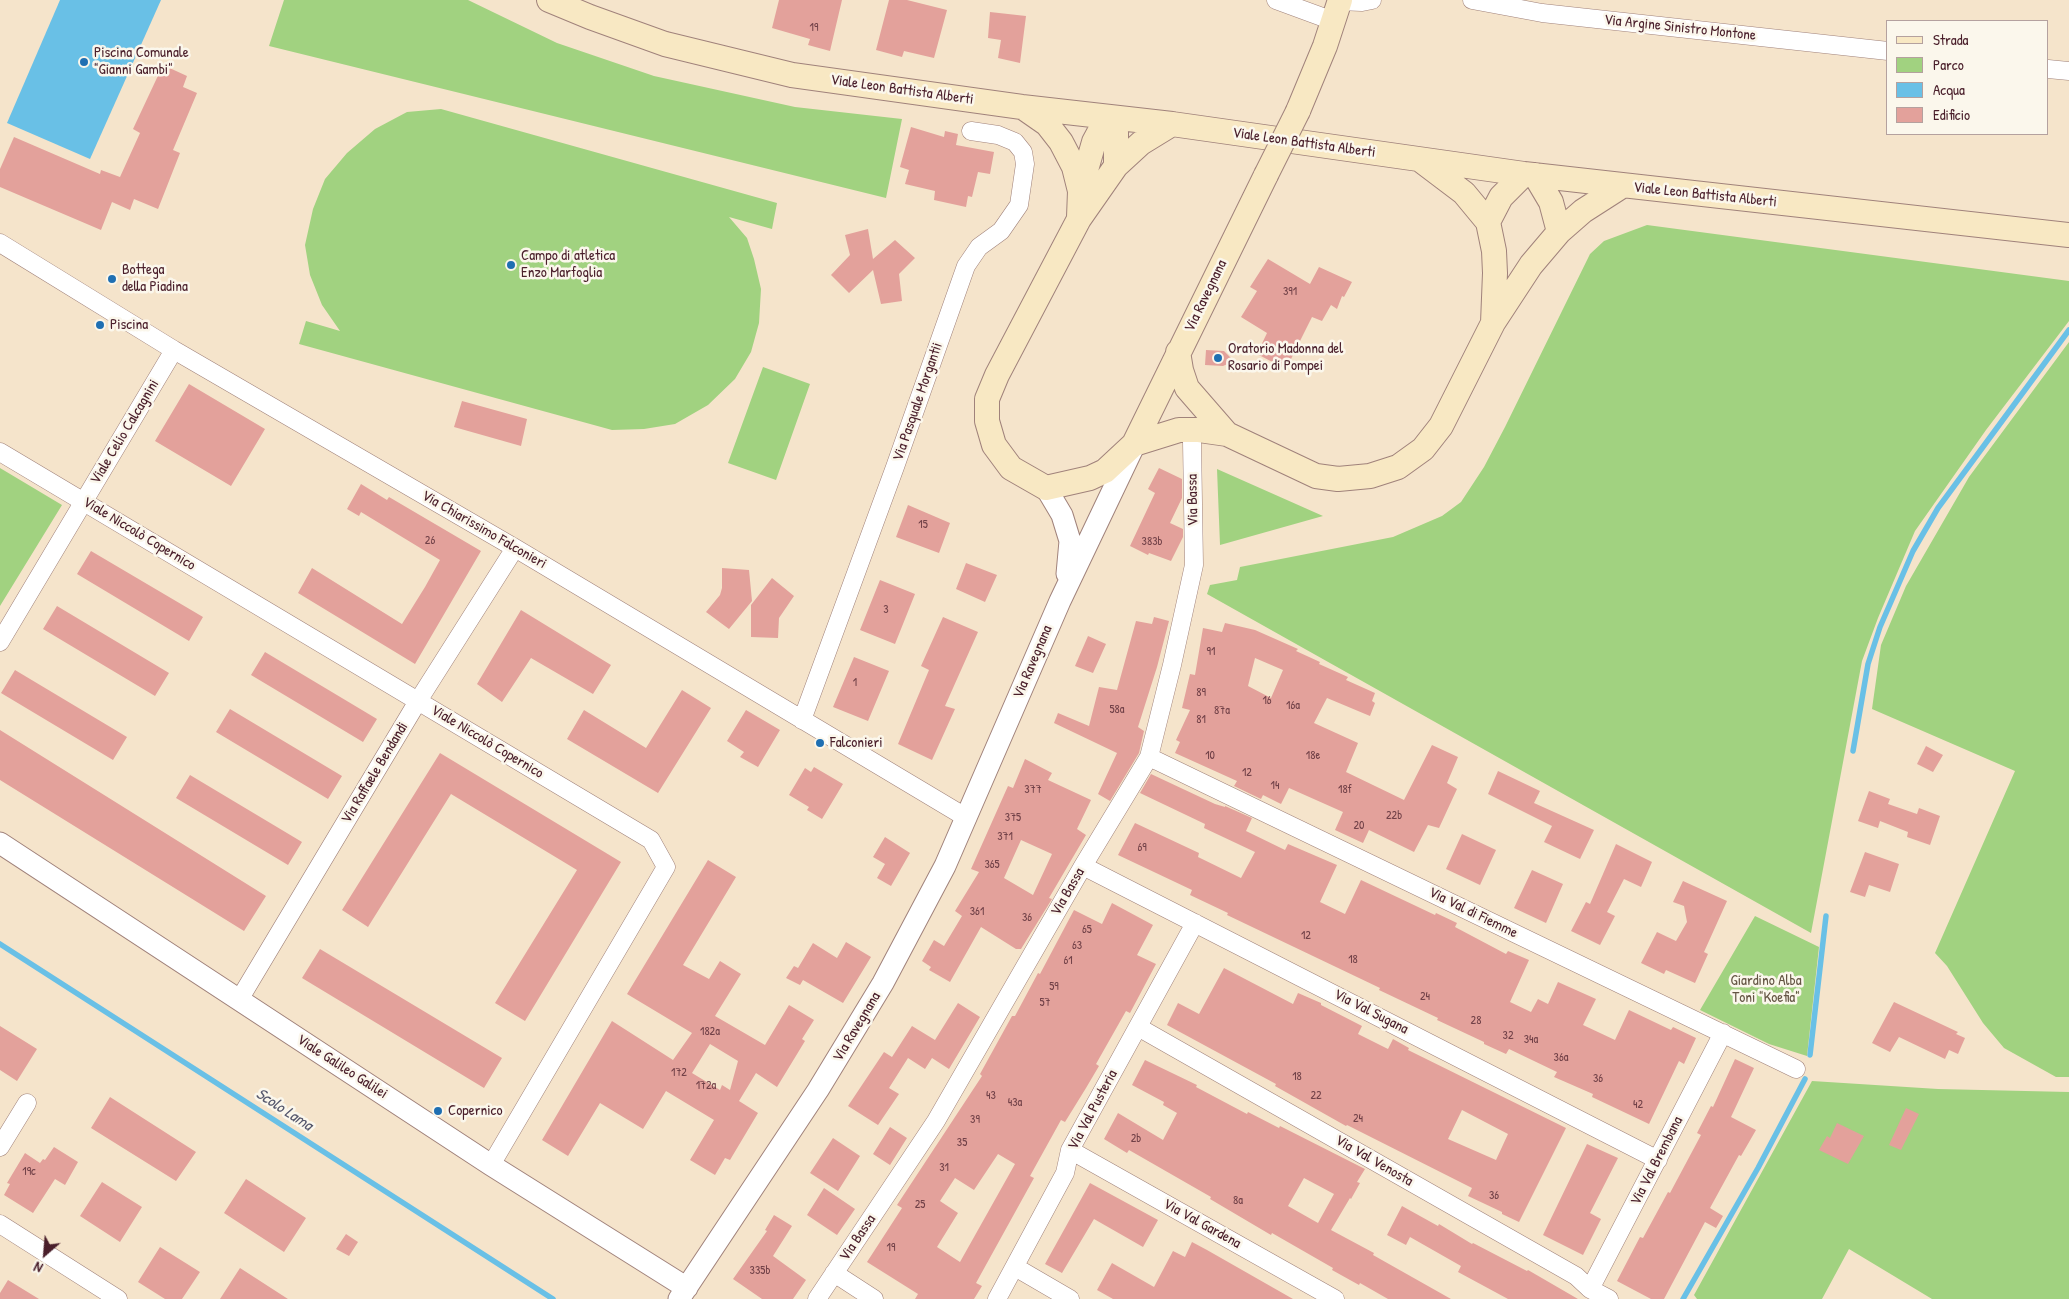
<!DOCTYPE html>
<html>
<head>
<meta charset="utf-8">
<style>
	body { margin:0 }
	#map { position:relative; width:2069px; height:1299px; overflow:hidden; background:#f5e4cb; font-family:"Patrick Hand",sans-serif }
	canvas { display:block }
	.legend { position:absolute; left:1886px; top:20px; width:162px; height:115px; box-sizing:border-box; background:#fbf7ec; border:1px solid #b4a19f; margin:0; padding:6px 9px; list-style:none; font-size:15px; color:#4a1f2b }
	.legend li { display:flex; align-items:center; gap:10px; height:25px }
	.legend b { width:25px; border:1px solid #b4a19f }
	.north { position:absolute; left:20px; top:1229px; width:50px; height:50px; -webkit-text-stroke:4px #fbf7ec; paint-order:stroke; rotate:207deg; font-size:14px; font-weight:700; line-height:20px; text-align:center; color:#4a1f2b }
	.north::after { content:''; display:block; margin:auto; width:18px; height:22px; background:#4a1f2b; clip-path:polygon(50% 0,100% 100%,50% 72%,0 100%) }
</style>
</head>
<body>
<div id="map">
<canvas width="2069" height="1299"></canvas>
<ul class="legend">
<li><b style="height:6px;background:#f8e8c3"></b>Strada</li>
<li><b style="height:14px;background:#a1d280"></b>Parco</li>
<li><b style="height:14px;background:#69c0e6"></b>Acqua</li>
<li><b style="height:14px;background:#e3a19b"></b>Edificio</li>
</ul>
<div class="north">N</div>
</div>
<script>
const ctx = document.querySelector('canvas').getContext('2d');
ctx.lineJoin = 'round';
function fillPath(path, color) {
  ctx.fillStyle = color;
  ctx.fill(path, 'evenodd');
}
function toPath(rows) {
  const path = new Path2D();
  for (const r of rows) {
    path.moveTo(r[0], r[1]);
    for (let i = 2; i < r.length; i += 2) path.lineTo(r[i], r[i + 1]);
  }
  return path;
}
function strokePath(path, color, width, dash) {
  ctx.strokeStyle = color;
  ctx.lineWidth = width;
  ctx.lineCap = dash ? 'butt' : 'round';
  ctx.setLineDash(dash || []);
  ctx.stroke(path);
}
function drawText(font, color, halo, rows, align = 'center') {
  ctx.font = font + ' "Patrick Hand",sans-serif';
  ctx.lineWidth = 5;
  ctx.setLineDash([]);
  ctx.textBaseline = 'middle';
  ctx.strokeStyle = halo;
  ctx.fillStyle = color;
  for (const [text, x, y, turn = 0] of rows) {
    ctx.save();
    ctx.translate(x, y);
    ctx.rotate((+turn || 0) * Math.PI / 180);
    ctx.textAlign = isNaN(turn) ? turn : align;
    if (halo) ctx.strokeText(text, 0, 0);
    ctx.fillText(text, 0, 0);
    ctx.restore();
  }
}
const green = toPath([
	[284,0,468,0,557,43,654,76,795,107,902,119,886,198,269,46],
	[441,109,777,203,772,229,729,217,747,238,754,259,761,289,759,323,751,352,735,379,708,405,675,424,644,429,612,430,299,344,306,321,340,331,322,305,310,275,305,245,313,209,325,179,347,153,375,129,407,112],
	[1647,225,2069,281,2069,321,1986,430,1915,531,1878,618,1862,661,1811,933,1207,594,1210,585,1237,580,1240,567,1393,537,1442,516,1461,502,1484,467,1505,427,1590,254,1604,241],
	[2069,342,2069,1077,2056,1077,2004,1048,1983,1023,1947,966,1935,953,2015,771,1872,709,1881,645,1906,586,1969,477],
	[763,367,810,384,776,480,728,463],
	[0,468,62,505,0,606],
	[1217,469,1323,516,1220,545],
	[1755,916,1819,947,1807,1056,1769,1044,1700,1010],
	[1812,1081,1938,1089,2069,1092,2069,1299,1932,1299,1849,1249,1822,1299,1697,1299,1694,1295]
]);
const water = toPath([
	[60,0,161,0,90,159,7,123]
]);
const stream = toPath([
	[1853,751,1868,664,1880,627,1913,551,1938,508,2069,330],
	[0,944,553,1299],
	[1810,1055,1826,916],
	[1683,1299,1758,1168,1805,1079]
]);
const building = toPath([
	[779,0,842,0,830,51,808,45,810,39,772,28],
	[889,0,907,0,947,10,934,58,904,51,902,57,876,50],
	[990,12,1026,16,1020,63,998,58,1001,40,988,38],
	[163,65,187,76,183,87,197,93,173,150,180,153,158,209,134,199,130,210,112,202,101,230,0,187,0,169,14,137,100,174,101,170,120,177,140,133,133,129],
	[911,127,944,137,945,131,958,134,956,145,994,152,990,174,978,172,972,197,968,196,966,207,934,200,935,191,905,184,909,170,900,167],
	[868,229,873,259,895,240,915,258,899,274,902,301,881,304,873,270,849,293,831,275,850,255,845,235],
	[1268,259,1310,284,1319,267,1352,282,1344,297,1342,296,1337,309,1331,305,1322,321,1312,317,1286,369,1257,354,1267,333,1241,317,1257,291,1250,287],
	[1206,350,1224,351,1234,361,1223,366,1205,365],
	[189,384,265,429,231,486,155,441],
	[462,401,527,419,521,446,454,427],
	[1159,468,1182,479,1182,498,1170,523,1183,529,1183,537,1171,561,1149,553,1148,555,1130,546,1155,493,1148,489],
	[361,484,387,500,389,497,481,551,415,664,298,593,312,568,402,624,425,587,440,560,361,512,359,516,347,509],
	[908,505,950,523,939,553,896,537],
	[91,551,203,617,189,641,77,574],
	[966,563,997,575,985,602,956,589],
	[722,568,749,570,752,601,729,629,706,612,720,595,722,588],
	[772,578,794,596,779,618,778,638,751,637,751,605],
	[880,580,915,594,895,644,860,630],
	[57,606,169,673,155,696,43,629],
	[521,610,611,665,593,694,531,658,502,702,477,684],
	[943,617,978,632,945,706,955,709,932,760,898,744,929,670,921,666],
	[1154,617,1169,621,1157,667,1138,727,1144,731,1139,753,1110,801,1098,794,1117,753,1054,723,1058,713,1089,726,1099,687,1117,690,1136,621,1152,624],
	[1225,623,1255,630,1298,649,1296,651,1320,662,1319,664,1348,677,1346,680,1375,693,1372,701,1375,703,1370,716,1327,698,1314,723,1358,743,1346,772,1404,800,1432,745,1458,757,1447,783,1457,789,1439,828,1428,825,1414,852,1369,830,1363,843,1335,830,1343,812,1289,788,1281,804,1263,795,1261,799,1234,786,1237,781,1175,753,1180,742,1176,740,1190,710,1182,708,1190,674,1195,675,1203,628,1222,632],
	[1255,658,1283,670,1271,698,1248,686],
	[1088,636,1106,644,1093,673,1075,666],
	[265,652,377,719,363,742,251,675],
	[854,657,889,671,868,721,833,707],
	[15,670,127,737,113,760,1,693],
	[682,690,711,708,658,793,567,739,584,710,646,748],
	[230,709,342,776,328,799,216,732],
	[746,710,780,730,758,767,740,757,744,752,727,741],
	[0,730,266,896,244,931,0,780],
	[1926,746,1943,755,1933,772,1917,764],
	[440,753,621,862,525,1021,495,1003,577,870,451,794,368,927,342,910],
	[1025,759,1052,773,1048,780,1091,800,1077,829,1086,835,1049,898,1052,899,1021,949,1016,949,981,927,950,982,929,970,931,967,922,961,934,940,944,946,962,916,955,911,979,872,971,869,1008,786,1013,788],
	[1021,840,1052,854,1033,895,1004,878],
	[814,767,843,784,822,819,807,810,809,807,789,795,805,768,811,772],
	[1498,771,1540,791,1534,803,1594,830,1580,859,1544,842,1552,826,1488,794],
	[1151,774,1215,804,1225,807,1225,806,1252,818,1246,831,1285,850,1288,844,1337,865,1320,902,1345,914,1361,880,1435,915,1436,913,1457,923,1455,927,1506,954,1508,951,1529,960,1510,1002,1531,1012,1538,999,1548,1004,1558,982,1596,999,1583,1025,1615,1040,1629,1010,1671,1030,1673,1027,1696,1038,1684,1064,1679,1061,1649,1124,1592,1097,1593,1094,1554,1077,1557,1072,1509,1049,1506,1054,1484,1044,1484,1042,1437,1020,1438,1018,1379,990,1380,988,1227,915,1228,913,1190,895,1192,890,1118,855,1135,823,1199,853,1198,857,1241,878,1255,852,1204,828,1205,824,1140,793],
	[190,775,302,842,288,865,176,798],
	[1869,791,1890,799,1888,804,1917,814,1919,808,1940,816,1930,845,1907,837,1908,832,1880,821,1878,828,1858,821],
	[1462,834,1496,850,1480,885,1446,869],
	[885,837,910,853,891,886,877,878,885,864,873,857],
	[1616,844,1652,862,1641,887,1624,879,1607,912,1615,916,1600,945,1571,931,1586,902,1590,904],
	[1865,852,1899,864,1890,892,1869,885,1865,897,1850,892],
	[708,860,736,877,683,965,709,979,720,961,741,974,715,1016,765,1045,789,1005,814,1020,802,1039,805,1041,777,1087,756,1073,739,1101,758,1113,730,1160,725,1158,715,1175,690,1160,714,1120,666,1091,643,1129,600,1103,568,1156,542,1140,612,1021,673,1060,692,1033,627,994],
	[710,1044,738,1061,730,1090,722,1085,720,1090,692,1073],
	[1532,870,1563,884,1546,923,1514,908],
	[1683,881,1727,901,1704,952,1708,954,1695,983,1666,970,1664,974,1641,963,1657,932,1676,941,1687,922,1684,906,1673,902],
	[1112,903,1153,925,1137,955,1156,964,1130,1013,1126,1011,1096,1064,1099,1066,1086,1088,1065,1122,1061,1120,1030,1176,1034,1178,976,1283,982,1286,974,1299,915,1299,918,1294,867,1262,902,1208,897,1205,982,1076,980,1074,1012,1016,1015,1016,1038,973,1040,974,1074,910,1102,924],
	[998,1154,1015,1164,960,1262,937,1247,958,1213,940,1201,955,1178,974,1190],
	[846,942,871,957,843,1003,803,980,800,985,786,978,794,966,798,968,813,943,837,958],
	[320,949,502,1058,484,1088,302,978],
	[1224,968,1293,1004,1298,993,1321,1003,1321,1005,1362,1026,1358,1034,1388,1049,1393,1039,1409,1048,1408,1050,1566,1128,1519,1222,1502,1214,1502,1212,1468,1196,1472,1188,1347,1125,1346,1126,1275,1086,1276,1084,1167,1025,1178,1003,1199,1014],
	[1462,1110,1508,1134,1496,1160,1448,1139],
	[1894,1002,1958,1032,1956,1034,1965,1038,1958,1054,1949,1050,1945,1059,1899,1037,1890,1052,1872,1043],
	[958,1003,980,1017,949,1069,932,1058,925,1069,908,1058,889,1088,899,1094,878,1125,848,1106,884,1052,892,1057,912,1026,935,1040],
	[0,1026,37,1049,17,1081,0,1070],
	[1735,1059,1754,1068,1731,1117,1756,1130,1741,1156,1739,1155,1710,1208,1723,1216,1716,1228,1705,1222,1664,1299,1651,1299,1617,1281,1640,1237,1643,1238,1668,1192,1670,1193,1701,1135,1697,1133,1711,1106,1713,1107],
	[1145,1060,1197,1085,1196,1087,1247,1114,1248,1112,1279,1128,1280,1126,1365,1169,1357,1182,1360,1183,1351,1199,1350,1198,1331,1230,1374,1253,1373,1255,1451,1299,1388,1299,1360,1283,1359,1285,1332,1270,1333,1268,1272,1233,1271,1235,1210,1199,1211,1197,1129,1150,1127,1153,1104,1139,1118,1113,1163,1140,1177,1113,1163,1105,1164,1102,1132,1085],
	[1304,1178,1334,1194,1318,1223,1288,1206],
	[110,1097,196,1152,176,1181,91,1128],
	[1906,1108,1919,1114,1901,1150,1889,1145],
	[1837,1123,1864,1136,1848,1164,1819,1150,1827,1136,1830,1138],
	[890,1127,907,1138,890,1165,873,1154],
	[833,1138,860,1156,838,1191,810,1173],
	[1587,1144,1618,1158,1590,1213,1601,1219,1583,1255,1543,1235],
	[54,1147,78,1162,65,1185,55,1179,33,1213,4,1195,10,1184,7,1183,25,1153,40,1163,43,1159,45,1160],
	[246,1179,306,1218,284,1252,224,1213],
	[102,1182,142,1207,120,1242,80,1216],
	[1090,1183,1158,1220,1143,1247,1094,1219,1062,1273,1045,1264],
	[824,1188,855,1209,837,1235,807,1215],
	[1402,1206,1438,1226,1439,1224,1472,1244,1473,1243,1527,1271,1528,1270,1578,1299,1508,1299,1458,1272,1461,1266,1410,1237,1406,1245,1387,1235],
	[774,1215,792,1226,773,1256,806,1280,793,1299,762,1299,733,1279,767,1231,765,1230],
	[346,1234,358,1242,349,1256,336,1249],
	[1192,1242,1207,1250,1293,1299,1113,1299,1097,1290,1112,1263,1154,1287,1173,1251,1185,1257],
	[160,1247,200,1272,182,1299,165,1299,138,1282],
	[240,1268,288,1299,220,1299],
	[8,1280,39,1299,0,1299,0,1293]
]);
const minor = toPath([
	[1276,0,1325,18,1334,19],
	[1472,0,1542,13,1888,51],
	[1339,1,1362,2,1372,0],
	[2048,69,2069,71],
	[0,243,174,350,515,548,967,818],
	[0,452,651,840,666,867,491,1165],
	[0,642,174,350],
	[802,720,895,467,966,266,979,247,1001,231,1019,205,1025,164,1023,152,1015,142,998,135,971,131],
	[1149,757,1796,1069],
	[1083,866,1658,1160],
	[239,1000,418,701,515,548],
	[1138,1027,1576,1276,1590,1289,1609,1299],
	[0,1147,27,1103],
	[1070,1150,1335,1299],
	[0,1224,118,1299],
	[1015,1267,1070,1299],
	[834,1273,874,1299],
	[1590,1289,1723,1033],
	[817,1299,936,1121,1083,866,1149,757,1172,665,1194,565,1192,441],
	[997,1299,1065,1173,1070,1150,1195,923]
]);
const tertiary = toPath([
	[1046,488,1062,515,1070,541,1067,574],
	[0,843,491,1165,687,1288],
	[679,1299,818,1090,883,983,945,866,1060,601,1133,448]
]);
const secondary = toPath([
	[549,0,590,17,665,44,792,75,1022,107,1172,124,1524,174,2069,235],
	[1024,108,1047,124,1061,142,1074,167,1080,191],
	[1298,111,1325,46,1340,0],
	[1112,118,1116,132,1116,166],
	[1172,124,1141,143,1116,166,1079,219,997,375,987,399,987,421,994,445,1011,468,1046,488,1090,478,1105,471,1134,444,1179,430,1199,430,1227,434,1316,476,1338,479,1370,476,1398,467,1423,449,1441,426,1493,323,1531,265,1559,232,1583,211,1622,186],
	[1423,162,1464,193,1488,222,1494,251,1495,273,1493,323],
	[1535,175,1551,202,1559,232],
	[1079,217,1080,191,1094,142,1101,129,1112,118],
	[1488,222,1501,197,1524,174],
	[1178,352,1181,370,1187,388,1227,434],
	[1134,444,1266,175]
]);
const secondaryBridge = toPath([
	[1266,175,1298,111]
]);
const markers = [
	[84,62,5,"#1f6fb2"],
	[511,265,5,"#1f6fb2"],
	[112,279,5,"#1f6fb2"],
	[100,325,5,"#1f6fb2"],
	[1218,358,5,"#1f6fb2"],
	[820,743,5,"#1f6fb2"],
	[438,1111,5,"#1f6fb2"]
];
const numberNames = [
	["19",814,28],
	["391",1290,292],
	["15",923,525],
	["26",430,541],
	["383b",1152,542],
	["3",886,610],
	["91",1211,652],
	["1",855,683],
	["89",1201,693],
	["16",1267,701],
	["16a",1293,706],
	["58a",1117,710],
	["87a",1222,711],
	["81",1201,720],
	["10",1210,756],
	["18e",1313,756],
	["12",1247,773],
	["14",1275,786],
	["377",1033,790],
	["18f",1345,790],
	["22b",1394,816],
	["375",1013,818],
	["20",1359,826],
	["371",1005,837],
	["69",1142,848],
	["365",992,865],
	["361",977,912],
	["36",1027,918],
	["65",1087,930],
	["12",1306,936],
	["63",1077,946],
	["18",1353,960],
	["61",1068,961],
	["59",1054,987],
	["24",1425,997],
	["57",1045,1003],
	["28",1476,1021],
	["182a",710,1032],
	["32",1508,1036],
	["34a",1531,1040],
	["36a",1561,1058],
	["172",679,1073],
	["18",1297,1077],
	["36",1598,1079],
	["172a",706,1086],
	["43",991,1096],
	["22",1316,1096],
	["43a",1015,1103],
	["42",1638,1105],
	["24",1358,1119],
	["39",975,1120],
	["2b",1136,1139],
	["35",962,1143],
	["31",944,1168],
	["19c",29,1172],
	["36",1494,1196],
	["8a",1238,1201],
	["25",920,1205],
	["19",891,1248],
	["335b",760,1271]
];
const streetNames = [
	["Via Argine Sinistro Montone",1680,28,6],
	["Viale Leon Battista Alberti",902,90,8],
	["Viale Leon Battista Alberti",1304,143,8],
	["Viale Leon Battista Alberti",1705,195,6],
	["Via Ravegnana",1206,296,-64],
	["Via Pasquale Morgantii",918,402,-71],
	["Viale Celio Calcagnini",125,432,-59],
	["Via Bassa",1193,500,-91],
	["Via Chiarissimo Falconieri",484,530,30],
	["Viale Niccolò Copernico",139,534,31],
	["Via Ravegnana",1033,662,-67],
	["Viale Niccolò Copernico",487,742,31],
	["Via Raffaele Bendandi",375,773,-59],
	["Via Bassa",1068,892,-60],
	["Via Val di Fiemme",1473,913,26],
	["Via Val Sugana",1371,1012,27],
	["Via Ravegnana",857,1027,-59],
	["Viale Galileo Galilei",342,1067,33],
	["Via Val Pusteria",1093,1110,-62],
	["Via Val Venosta",1374,1161,30],
	["Via Val Brembana",1657,1161,-63],
	["Via Val Gardena",1202,1224,29],
	["Via Bassa",858,1238,-56]
];
const poiNames = [
	["Piscina Comunale",94,53],
	["\"Gianni Gambi\"",94,70],
	["Campo di atletica",521,256],
	["Enzo Marfoglia",521,273],
	["Bottega",122,270],
	["della Piadina",122,287],
	["Piscina",110,325],
	["Oratorio Madonna del",1228,349],
	["Rosario di Pompei",1228,366],
	["Falconieri",830,743],
	["Copernico",448,1111]
];
const parkNames = [
	["Giardino Alba",1766,981],
	["Toni \"Koefia\"",1766,998]
];
const waterNames = [
	["Scolo Lama",284,1110,33]
];
fillPath(green, '#a1d280');
fillPath(water, '#69c0e6');
strokePath(stream, '#69c0e6', 5.5);
fillPath(building, '#e3a19b');
strokePath(minor, '#a0827b', 19);
strokePath(tertiary, '#a0827b', 23);
strokePath(secondary, '#a0827b', 26);
strokePath(minor, '#fff', 18);
strokePath(tertiary, '#fff', 21);
strokePath(secondary, '#f8e8c3', 24);
strokePath(secondaryBridge, '#a0827b', 26, []);
strokePath(secondaryBridge, '#f8e8c3', 24);
for (const [x, y, r, color] of markers) {
  const dot = new Path2D();
  dot.arc(x, y, r, 0, 2 * Math.PI);
  ctx.fillStyle = color;
  ctx.fill(dot);
  strokePath(dot, '#fbf7ec', 2);
}
drawText('12px', '#704047', null, numberNames);
drawText('15px', '#4a1f2b', '#fbf7ec', streetNames);
drawText('15px', '#4a1f2b', '#fbf7ec', poiNames, 'left');
drawText('15px', '#645544', '#fbf7ec', parkNames);
drawText('italic 16px', '#55576c', '#fbf7ec', waterNames);
</script>
</body>
</html>
